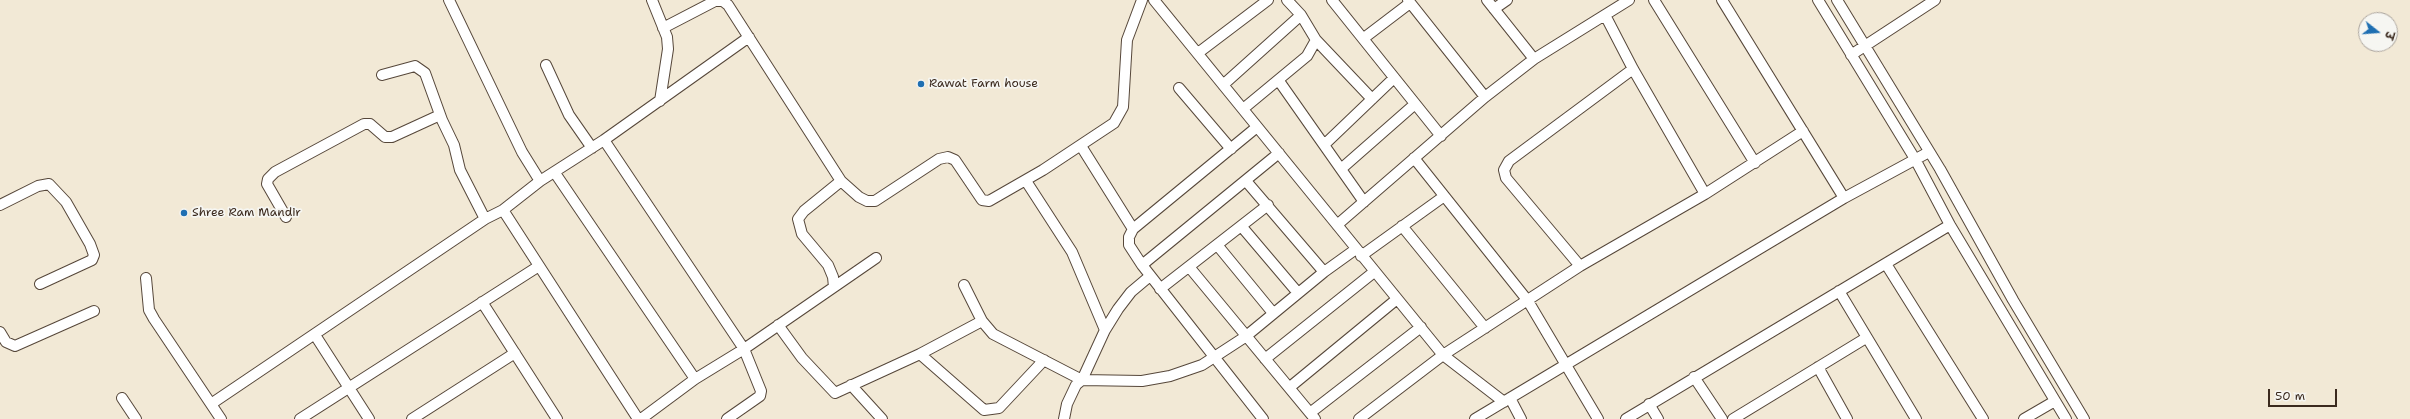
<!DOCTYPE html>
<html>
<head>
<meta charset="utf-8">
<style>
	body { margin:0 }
	#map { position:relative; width:2410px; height:419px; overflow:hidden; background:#f2e9d6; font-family:"Shantell Sans","Playpen Sans Deva",sans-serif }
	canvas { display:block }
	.north { position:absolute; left:2358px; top:12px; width:40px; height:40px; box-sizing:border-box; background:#f6f6f2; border:1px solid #aba49d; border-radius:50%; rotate:107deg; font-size:11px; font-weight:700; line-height:16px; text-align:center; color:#3b2a1e }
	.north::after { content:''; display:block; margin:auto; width:14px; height:18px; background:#1f6fb2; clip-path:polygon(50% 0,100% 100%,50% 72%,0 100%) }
	.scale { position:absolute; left:2268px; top:389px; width:69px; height:18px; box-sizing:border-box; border:2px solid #3b2a1e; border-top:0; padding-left:5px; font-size:12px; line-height:14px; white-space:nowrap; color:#3b2a1e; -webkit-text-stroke:3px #f6f6f2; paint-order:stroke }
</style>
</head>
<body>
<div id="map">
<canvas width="2410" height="419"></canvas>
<div class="north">उ</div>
<div class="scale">50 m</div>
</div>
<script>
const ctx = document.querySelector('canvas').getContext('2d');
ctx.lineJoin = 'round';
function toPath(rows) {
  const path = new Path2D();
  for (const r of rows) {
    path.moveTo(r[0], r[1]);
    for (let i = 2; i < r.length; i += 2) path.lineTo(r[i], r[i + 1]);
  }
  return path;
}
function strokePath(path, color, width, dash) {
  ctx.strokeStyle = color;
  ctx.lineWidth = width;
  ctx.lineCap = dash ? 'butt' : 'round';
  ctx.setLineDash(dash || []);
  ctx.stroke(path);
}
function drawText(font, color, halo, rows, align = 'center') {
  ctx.font = font + ' "Shantell Sans",sans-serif';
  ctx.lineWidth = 3.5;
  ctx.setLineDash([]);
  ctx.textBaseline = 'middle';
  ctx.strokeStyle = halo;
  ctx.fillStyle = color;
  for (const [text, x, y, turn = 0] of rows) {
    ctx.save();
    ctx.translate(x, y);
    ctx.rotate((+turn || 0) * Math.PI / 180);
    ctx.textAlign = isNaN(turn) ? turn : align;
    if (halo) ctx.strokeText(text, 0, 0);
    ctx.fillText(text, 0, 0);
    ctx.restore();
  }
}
const minor = toPath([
	[449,0,522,152,540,181],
	[652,0,667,37,668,49,660,101],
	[1154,0,1443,355,1504,402],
	[1332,0,1441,136],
	[1408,0,1485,97],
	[1487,0,1534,59],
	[1654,0,1755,163],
	[1722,0,1844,198],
	[1818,0,1915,159,1950,225,2066,419],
	[1837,0,1940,169,2013,300,2084,419],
	[1494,9,1507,0],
	[1605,15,1633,69,1705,194],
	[663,28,715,1,723,1,728,5,841,181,859,197,867,201,875,201,939,159,948,157,955,160,982,200,989,201,1043,170,1114,123,1123,107,1127,40,1142,0],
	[1364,38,1410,3],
	[1316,40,1372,99],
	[1198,53,1268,0],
	[1851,55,1935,0],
	[546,65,569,115,592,148],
	[382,75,415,66,425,73,442,120,454,145,460,170,485,219],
	[1279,81,1364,202],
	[1223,85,1301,15],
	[1179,88,1231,149],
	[1243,109,1307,56,1316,40,1301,15,1287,0],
	[1257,127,1133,229,1129,237,1129,245,1142,265,1263,419],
	[604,140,744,349,761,391,760,396,727,419],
	[1324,145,1394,78],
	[1081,146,1133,229],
	[1414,158,1528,301,1598,419],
	[1341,169,1415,104],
	[555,173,695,379],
	[1026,181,1072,252,1105,330],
	[1246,181,1324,272],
	[0,205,38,186,49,184,66,202,90,244,94,255,92,260,40,284],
	[503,210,638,419],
	[286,217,267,184,268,179,275,172,364,124,370,124,385,137,392,137,440,115],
	[1337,225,1485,97,1534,59,1629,0],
	[1402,226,1485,328],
	[1242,227,1298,293],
	[1218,246,1273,313],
	[1361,256,1443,197],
	[1886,264,1983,419],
	[1142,265,1279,153],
	[1580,266,1506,178,1504,170,1509,161,1633,69],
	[1190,268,1315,419],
	[146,278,149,310,154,319,221,419],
	[964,285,982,321,993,334,1082,380,1105,330,1118,309,1131,292,1150,276],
	[834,287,876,258],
	[1160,289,1268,205],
	[1839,291,1916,419],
	[482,302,557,419],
	[778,325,802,358,835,393,920,354,982,321],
	[0,332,6,342,15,346,94,311],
	[315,335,369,419],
	[920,354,984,410,999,408,1044,360],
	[1265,359,1374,272],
	[1818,367,1847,419],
	[1694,377,1722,419],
	[851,385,882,419],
	[1290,387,1397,299],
	[122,398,136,419],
	[1510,398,1521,419],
	[211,404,485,219,503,210,540,181,604,140,749,37],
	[1649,404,1658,419],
	[1310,413,1421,327],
	[300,419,539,266],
	[412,419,515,353],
	[641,419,695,379,744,349,834,287,833,277,828,265,802,234,798,219,804,211,841,181],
	[1064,419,1067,404,1076,385,1082,380,1142,381,1170,376,1202,365,1245,337,1324,272,1356,249],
	[1359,419,1443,355,1580,266,1705,194,1803,131],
	[1475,419,1844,198,1929,152],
	[1626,419,1950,225],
	[1733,419,1866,338],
	[2024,419,2055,401]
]);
const markers = [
	[921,84,4,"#1f6fb2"],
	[184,213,4,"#1f6fb2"]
];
const poiNames = [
	["Rawat Farm house",929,84],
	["Shree Ram Mandir",192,213]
];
strokePath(minor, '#56473a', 12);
strokePath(minor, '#fff', 10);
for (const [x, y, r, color] of markers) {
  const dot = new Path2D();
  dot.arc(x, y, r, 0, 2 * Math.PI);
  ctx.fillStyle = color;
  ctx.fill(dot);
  strokePath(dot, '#f6f6f2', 1.5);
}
drawText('12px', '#3b2a1e', '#f6f6f2', poiNames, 'left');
</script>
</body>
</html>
